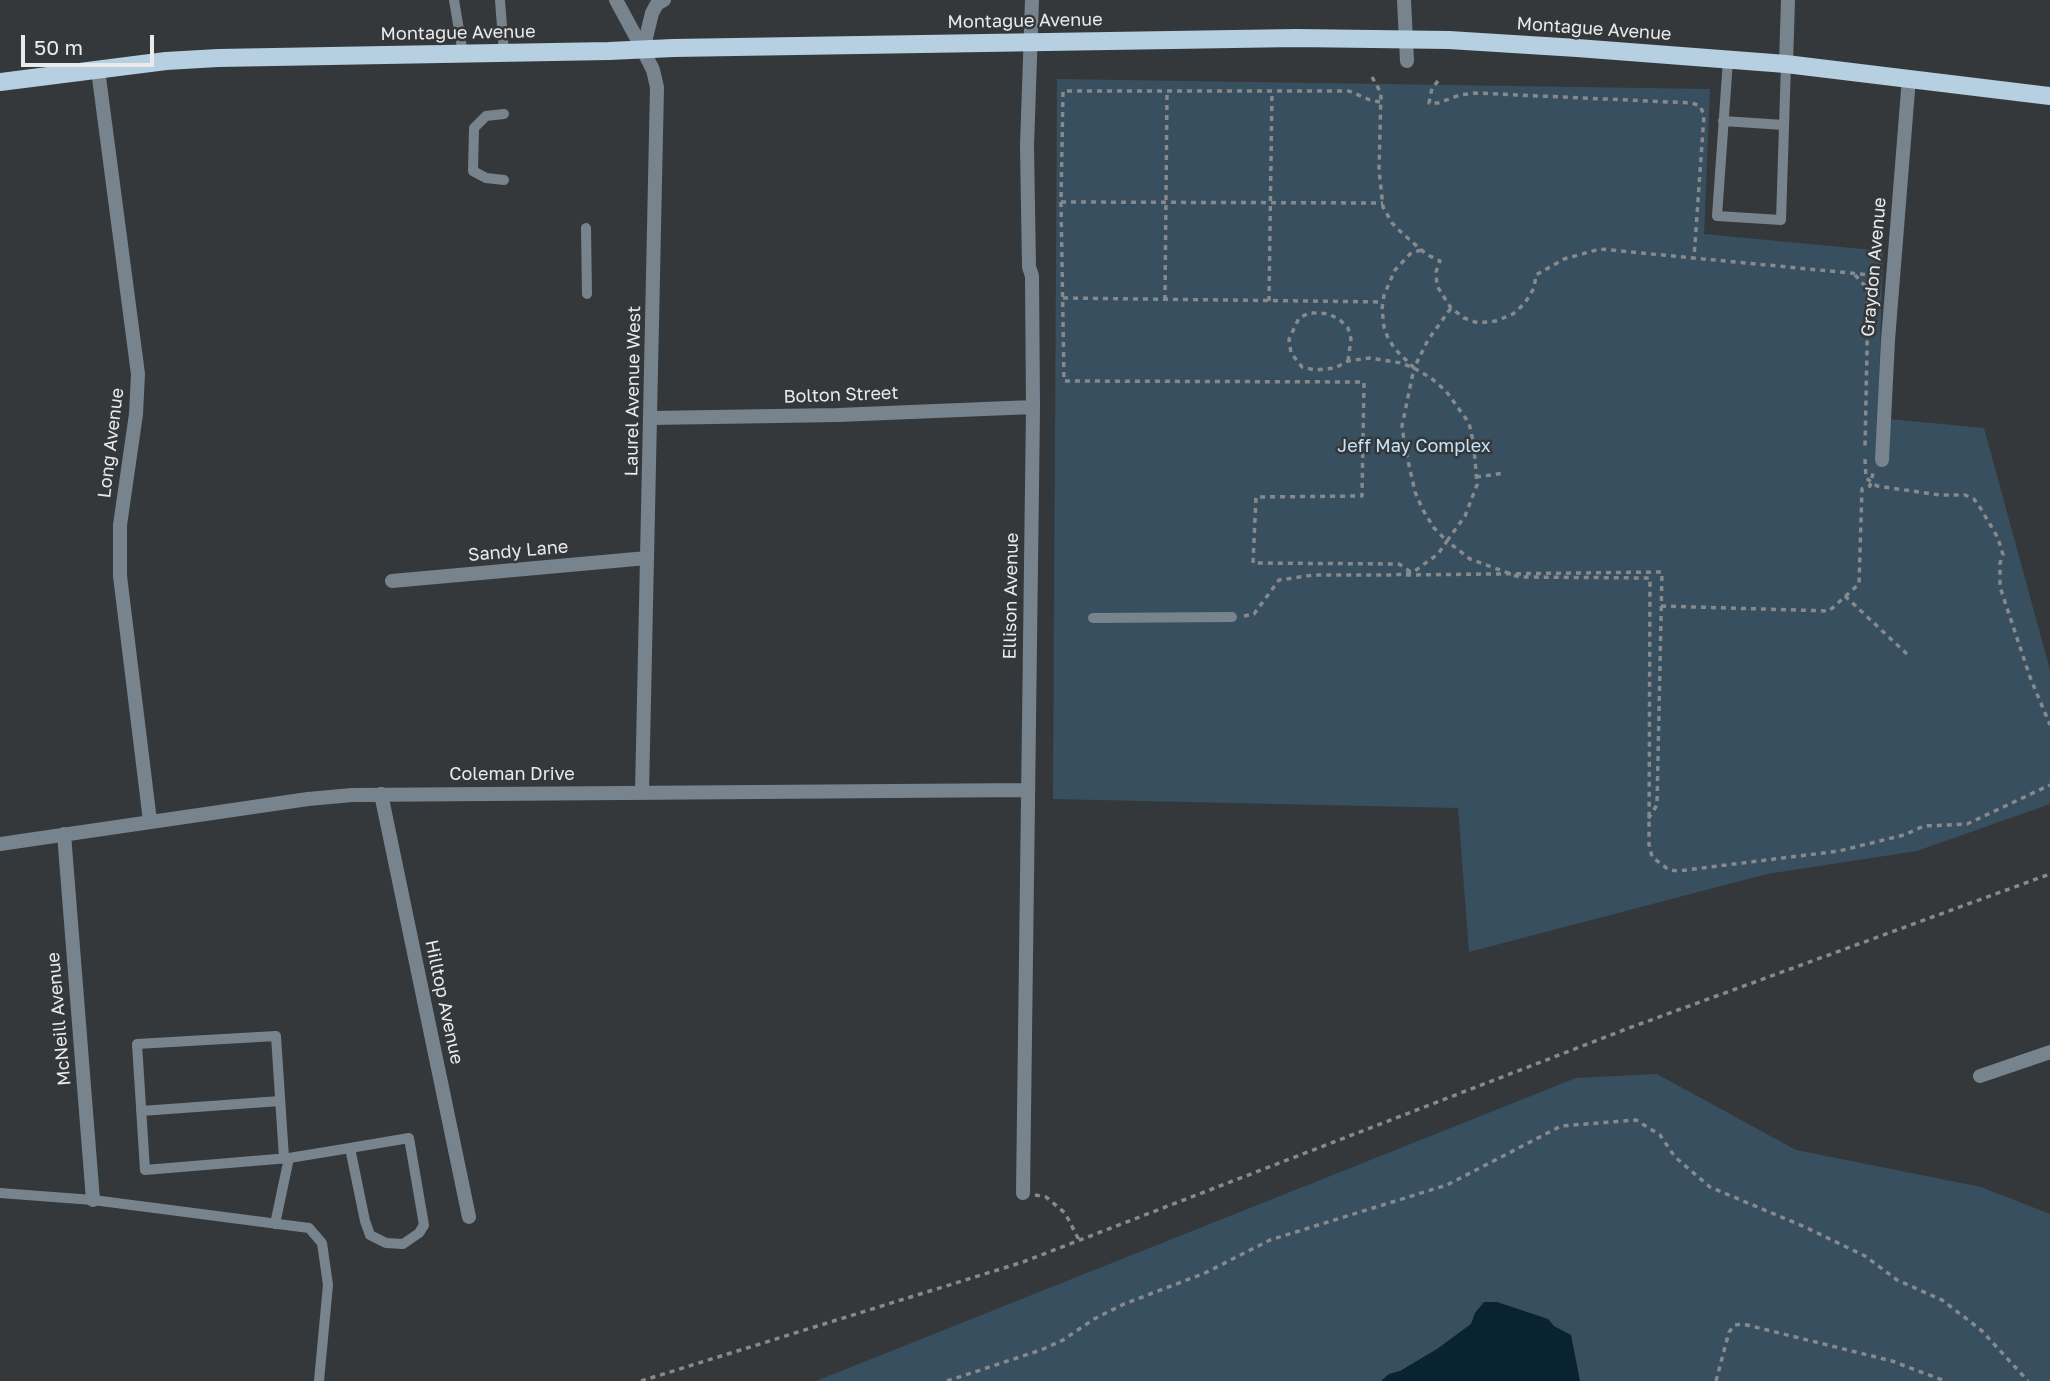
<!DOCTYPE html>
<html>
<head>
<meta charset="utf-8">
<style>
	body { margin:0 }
	#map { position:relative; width:2050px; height:1381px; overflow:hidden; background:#35383a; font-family:"Golos Text",sans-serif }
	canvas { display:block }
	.scale { position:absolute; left:21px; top:35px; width:133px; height:32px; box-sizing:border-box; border:4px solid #e8eaec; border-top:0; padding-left:9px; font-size:21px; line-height:24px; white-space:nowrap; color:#e8eaec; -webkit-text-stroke:5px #35383a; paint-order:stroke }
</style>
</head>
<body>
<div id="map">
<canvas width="2050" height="1381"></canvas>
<div class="scale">50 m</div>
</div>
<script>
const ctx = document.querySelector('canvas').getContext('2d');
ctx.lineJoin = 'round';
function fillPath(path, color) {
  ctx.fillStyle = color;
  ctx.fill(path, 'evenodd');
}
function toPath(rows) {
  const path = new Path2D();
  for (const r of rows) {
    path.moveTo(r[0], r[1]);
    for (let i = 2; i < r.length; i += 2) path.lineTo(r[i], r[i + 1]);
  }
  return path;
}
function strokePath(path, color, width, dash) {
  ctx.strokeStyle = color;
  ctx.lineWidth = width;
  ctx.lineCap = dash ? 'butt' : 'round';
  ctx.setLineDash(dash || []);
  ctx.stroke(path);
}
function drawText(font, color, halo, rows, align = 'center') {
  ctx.font = font + ' "Golos Text",sans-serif';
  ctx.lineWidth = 5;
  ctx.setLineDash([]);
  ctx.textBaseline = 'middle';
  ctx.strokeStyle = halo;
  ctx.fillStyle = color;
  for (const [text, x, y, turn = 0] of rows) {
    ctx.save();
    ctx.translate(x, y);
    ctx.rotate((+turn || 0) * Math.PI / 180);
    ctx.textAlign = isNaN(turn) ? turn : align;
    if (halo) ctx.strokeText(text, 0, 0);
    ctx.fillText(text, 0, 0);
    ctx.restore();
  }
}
const green = toPath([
	[1057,79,1710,89,1704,234,1883,251,1878,418,1984,428,2050,670,2050,804,1917,851,1767,874,1469,952,1458,808,1053,799],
	[1657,1074,1796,1150,1981,1187,2050,1214,2050,1381,816,1381,1576,1078]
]);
const water = toPath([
	[1484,1302,1497,1302,1548,1319,1554,1326,1571,1335,1580,1381,1381,1381,1389,1374,1400,1371,1437,1349,1471,1324,1475,1313]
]);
const path = toPath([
	[1372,77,1381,93,1379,170,1383,207,1392,223,1403,234,1426,254,1440,261,1436,272,1437,286,1451,308,1464,318,1478,323,1496,321,1513,314,1525,303,1534,288,1536,275,1564,259,1600,249,1871,275,1877,280],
	[1438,81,1432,88,1429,103,1438,103,1460,95,1475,93,1692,103,1700,106,1704,115,1694,258],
	[1380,102,1370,100,1349,91,1063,91,1061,202,1064,381,1364,382,1362,496,1256,497,1253,563,1399,564,1412,573],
	[1061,202,1383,203],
	[1421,250,1410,254,1395,270,1384,295,1382,309,1384,327,1388,338,1395,349,1414,368,1428,340,1451,308],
	[1855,275,1866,287,1868,299,1865,448],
	[1063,298,1383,302],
	[1165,300,1167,92],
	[1269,301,1272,91],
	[1348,361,1351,339,1348,328,1340,320,1329,314,1319,313,1309,313,1299,318,1289,339,1291,353,1302,367,1315,370,1335,368,1348,361,1369,358,1401,363,1414,368,1431,378,1446,391,1469,423,1474,446,1477,485,1465,516,1447,541,1434,528,1423,510,1415,492,1405,447,1402,426,1414,368],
	[1865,459,1866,478,1877,486,1940,495,1965,495,1974,499,1981,509,1998,538,2003,555,2000,563,2000,587,2030,677,2050,725],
	[1476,477,1505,473],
	[1406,575,1662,572,1657,805,1648,819],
	[1845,596,1907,654],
	[1661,606,1829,611,1859,584,1862,489,1870,486,1873,473],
	[1244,616,1254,614,1279,580,1314,575,1393,575,1412,573,1438,554,1447,541,1470,559,1519,577,1650,578,1649,844,1652,857,1669,870,1678,871,1839,851,1904,835,1924,826,1967,824,2050,785],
	[1035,1195,1046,1197,1065,1213,1079,1240],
	[641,1381,1023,1262,1629,1028,2050,874],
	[947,1381,1041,1350,1063,1340,1094,1319,1124,1304,1205,1273,1270,1240,1447,1185,1561,1126,1636,1120,1660,1135,1675,1157,1710,1187,1805,1227,1865,1256,1897,1280,1942,1300,1981,1330,2028,1381],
	[1716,1381,1729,1332,1735,1325,1743,1324,1892,1361,1945,1381]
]);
const service = toPath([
	[454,0,463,54],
	[500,0,504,53],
	[1728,60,1717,216,1781,220,1786,64],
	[1723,121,1784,125],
	[504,180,486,178,473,171,474,128,486,116,504,114],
	[586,228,587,294],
	[1093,618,1232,617],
	[141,1111,280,1101],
	[289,1158,350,1148,409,1138,424,1225,419,1233,403,1244,386,1243,370,1235,365,1221,350,1148],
	[0,1193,93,1200,309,1228,322,1243,328,1285,319,1381],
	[275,1224,289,1158,145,1170,137,1044,276,1036,284,1158]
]);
const minor = toPath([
	[1404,0,1407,61],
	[1786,64,1788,0],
	[98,70,138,374,136,414,120,525,120,576,150,821],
	[651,418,838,415,1033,407],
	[1882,460,1888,340,1909,78],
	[392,581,647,558],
	[642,793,657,87,653,70,643,50,652,13,657,4,664,0],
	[381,794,469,1217],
	[64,834,93,1200],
	[0,844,308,799,352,795,1028,790],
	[1980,1076,2050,1052],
	[1023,1193,1033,407,1032,276,1029,267,1027,146,1032,0]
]);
const tertiary = toPath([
	[616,0,643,50]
]);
const primary = toPath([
	[0,82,166,61,218,58,609,51,673,48,1296,38,1449,40,1577,48,1786,64,2050,96]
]);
const streetNames = [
	["Montague Avenue",1025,21,-1],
	["Montague Avenue",1594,29,4],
	["Montague Avenue",458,33,-1],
	["Graydon Avenue",1874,267,-85],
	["Laurel Avenue West",633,391,-89],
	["Bolton Street",841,395,-2],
	["Long Avenue",111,443,-83],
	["Sandy Lane",518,551,-5],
	["Ellison Avenue",1011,596,-89],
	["Coleman Drive",512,774],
	["Hilltop Avenue",444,1002,78],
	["McNeill Avenue",59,1019,-95]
];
const parkNames = [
	["Jeff May Complex",1414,446]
];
fillPath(green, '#374f5f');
fillPath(water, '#092332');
strokePath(path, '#878a8c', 3.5, [5, 5]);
strokePath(service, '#78848d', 10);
strokePath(minor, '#78848d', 14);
strokePath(tertiary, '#78848d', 14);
strokePath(primary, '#b6cfe1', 18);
drawText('18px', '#e8eaec', '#35383a', streetNames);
drawText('18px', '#c5e3f9', '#35383a', parkNames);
</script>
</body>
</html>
